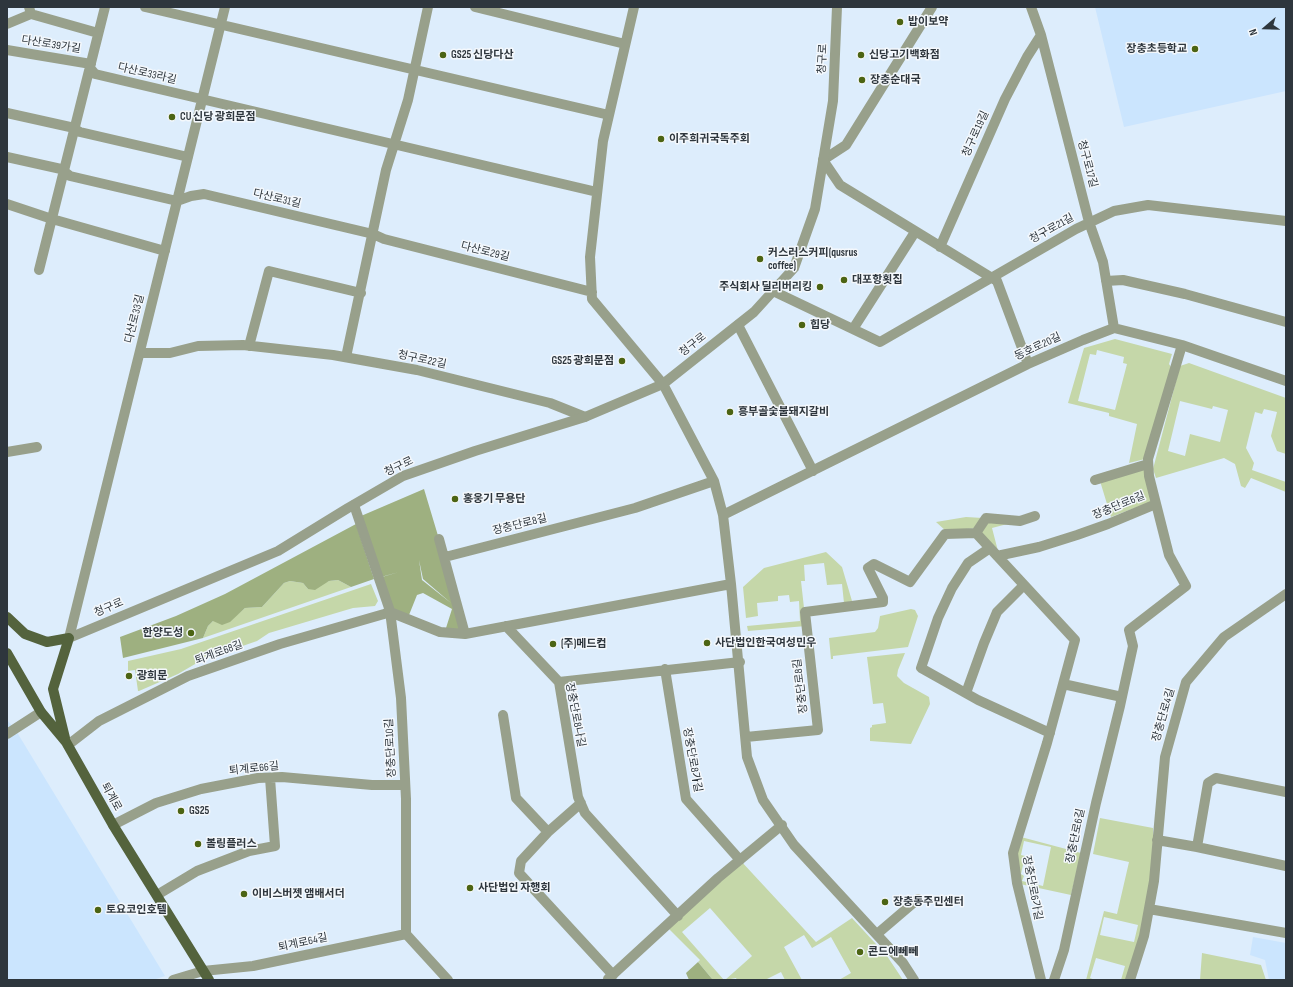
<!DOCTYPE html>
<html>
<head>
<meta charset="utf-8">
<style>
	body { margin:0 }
	#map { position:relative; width:1293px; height:987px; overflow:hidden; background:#ddedfc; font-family:"Sofia Sans Condensed",sans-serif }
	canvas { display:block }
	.frame { position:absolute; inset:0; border:8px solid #2e363d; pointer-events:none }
	.north { position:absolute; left:1245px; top:8px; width:40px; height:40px; -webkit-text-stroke:3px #f4f8fc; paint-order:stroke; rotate:250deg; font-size:11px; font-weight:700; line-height:16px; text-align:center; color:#2e363d }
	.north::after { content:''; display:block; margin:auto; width:14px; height:18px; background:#2e363d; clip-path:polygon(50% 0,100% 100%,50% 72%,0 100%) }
</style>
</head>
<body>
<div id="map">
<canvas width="1293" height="987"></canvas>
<div class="frame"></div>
<div class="north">N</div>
</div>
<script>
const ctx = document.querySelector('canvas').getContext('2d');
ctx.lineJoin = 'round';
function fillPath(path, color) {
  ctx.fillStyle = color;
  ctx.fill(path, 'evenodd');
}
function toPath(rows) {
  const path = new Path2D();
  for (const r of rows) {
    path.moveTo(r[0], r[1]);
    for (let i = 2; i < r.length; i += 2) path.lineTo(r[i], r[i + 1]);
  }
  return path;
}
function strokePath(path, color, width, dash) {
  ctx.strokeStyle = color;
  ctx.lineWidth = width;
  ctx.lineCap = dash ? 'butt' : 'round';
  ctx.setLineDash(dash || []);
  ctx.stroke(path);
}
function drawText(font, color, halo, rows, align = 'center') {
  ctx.font = font + ' "Sofia Sans Condensed","Noto Sans KR",sans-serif';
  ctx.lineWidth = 3;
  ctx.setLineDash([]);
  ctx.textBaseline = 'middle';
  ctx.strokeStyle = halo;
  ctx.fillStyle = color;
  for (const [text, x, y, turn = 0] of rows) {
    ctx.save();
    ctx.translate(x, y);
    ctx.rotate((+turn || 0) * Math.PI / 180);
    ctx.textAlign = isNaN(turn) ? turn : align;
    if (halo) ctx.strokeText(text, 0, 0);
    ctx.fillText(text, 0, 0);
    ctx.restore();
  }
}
const built = toPath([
	[1095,7,1286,7,1286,91,1124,127],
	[7,720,15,729,165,976,153,980,7,980],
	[1253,937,1286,943,1286,980,1269,980,1265,960,1250,955]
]);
const green = toPath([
	[1115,339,1172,354,1169,364,1171,367,1145,459,1129,463,1137,424,1109,416,1109,413,1068,403,1084,348],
	[1097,350,1124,357,1123,363,1127,364,1115,410,1078,401,1090,354,1096,355],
	[1189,363,1286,398,1286,454,1277,451,1271,436,1277,412,1264,409,1262,414,1255,412,1246,448,1254,463,1252,470,1286,482,1286,492,1251,478,1245,488,1241,486,1235,464,1224,458,1156,478,1153,469,1180,366],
	[1180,401,1212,409,1213,406,1228,410,1220,442,1190,434,1185,456,1168,451],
	[1144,467,1153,501,1111,517,1100,481],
	[966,517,983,518,976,528,946,531,936,522],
	[987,519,1015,522,992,528,998,551,979,531],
	[826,552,842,567,852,601,844,603,842,584,827,585,824,563,804,565,805,581,801,581,806,626,748,631,747,626,800,621,799,601,790,602,789,595,778,596,778,601,757,603,758,616,746,618,743,587,764,568],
	[338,580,351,587,203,638,208,626,213,621,238,614,245,608,262,607,284,583,290,581,303,583,308,589,329,581],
	[371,584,378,601,375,606,353,608,269,633,257,641,202,660,178,674,139,691,138,691,135,670,128,671,128,661,181,649],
	[911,609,915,610,918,616,908,647,833,656,833,659,831,659,829,638,875,632,878,628,880,616],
	[905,653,898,670,897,676,904,683,929,697,930,704,911,744,870,741,870,728,872,727,872,725,886,723,883,703,873,704,867,657],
	[1100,818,1153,828,1153,861,1144,921,1126,980,1121,980,1125,966,1096,958,1090,978,1095,980,1086,980,1104,911,1117,914,1129,862,1093,854],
	[1104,917,1138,925,1134,942,1100,935],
	[1021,837,1081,853,1071,895,1020,884,1015,856],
	[1024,841,1051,847,1043,886,1022,881,1024,876,1021,874,1025,856,1021,855],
	[740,860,816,942,852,918,887,956,903,980,839,980,851,973,831,937,812,948,804,935,784,947,802,980,785,980,781,972,765,980,737,980,736,978,725,980,752,956,710,908,682,932,724,980,713,980,698,962,700,960,666,926],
	[1202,953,1261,965,1266,980,1200,980]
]);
const forest = toPath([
	[424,489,439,539,462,630,446,628,452,609,423,593,417,595,409,615,392,609,382,577,399,572,381,577,361,516],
	[419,560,423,579,451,603,422,580],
	[356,524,374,579,351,587,338,580,329,581,315,590,308,589,303,583,290,581,284,583,262,607,245,608,230,622,222,625,213,621,208,626,203,638,123,658,120,637,176,616,225,594],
	[698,962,713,980,689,980,686,973]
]);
const minor = toPath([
	[145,7,609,115],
	[475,7,625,44],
	[634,7,603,141,590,257,592,299,663,384,714,481,723,515,731,584,747,757,763,800,794,845,903,963,914,980],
	[932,7,846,145,823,160,840,185,997,281,1028,364],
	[1031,7,1041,35,1089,222,1103,262,1114,328],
	[31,14,98,33],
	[7,24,31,14,29,7],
	[7,50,91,64],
	[90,68,95,74,597,192],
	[7,113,70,127,80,132,188,157],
	[7,157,61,169,70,176,177,201,191,196,204,194,373,234,384,239,592,292],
	[7,204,52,219,165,251],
	[940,247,1005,99,1027,57,1041,35],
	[39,270,105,7],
	[1106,281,1123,280,1185,294,1286,322],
	[773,291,880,342,1076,229,1114,211,1148,205,1286,221],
	[738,325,813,471],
	[853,329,915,232],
	[249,346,269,271,361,293],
	[140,353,170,353,198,346,243,345,333,355,417,370,550,403,585,417],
	[346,357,386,170,408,100,428,7],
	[7,452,37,447],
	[1095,480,1148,464],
	[354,505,390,611,401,698,406,799,406,934,448,980],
	[723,515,1028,364,1083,340,1114,328,1182,345,1286,381],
	[976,533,986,518,1020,521,1035,516],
	[439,539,465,634,731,584],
	[990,548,968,563,952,588,938,618,921,668,978,700,1050,733],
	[997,556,1039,547,1077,535,1108,524,1156,504],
	[445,557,635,508,714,481],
	[506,626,559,682,578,797,585,813,678,916],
	[69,638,225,7],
	[665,669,686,799,740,860],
	[559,682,740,662],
	[1063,684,1122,697],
	[966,693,984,643,997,612,1024,585],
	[503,715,516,798,548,832],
	[7,734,41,712],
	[746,737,818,730,805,612,883,602,883,598,868,568,874,564,910,582,945,534,976,533,1075,640,1047,743,1013,853,1017,883,1041,980],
	[68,745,99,721,188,676,280,644,384,614,390,612,440,632,465,634],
	[581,803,548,832,521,861,519,873,613,975],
	[113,825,156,803,201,789,258,778,282,777,372,785,405,785],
	[1157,840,1197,847,1286,866],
	[1197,847,1208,783,1216,778,1286,792],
	[157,895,197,871,249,851,275,846,270,778],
	[1149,909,1286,933],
	[877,934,918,899],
	[608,979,718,878,782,825],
	[173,980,203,971,253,966,406,934],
	[1054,980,1064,950,1096,803,1120,706,1133,646,1129,630,1186,586,1169,555,1149,476,1148,459,1182,345],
	[1130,980,1144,936,1154,881,1165,757,1186,682,1224,637,1286,594]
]);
const tertiary = toPath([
	[69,638,278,551,348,508,403,476,475,451,585,417,663,384,754,312,794,268,815,209,833,101,837,7]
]);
const primary = toPath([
	[7,617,25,634,47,642,69,638,53,689,65,738],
	[7,653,41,712,66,742,113,825,209,980]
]);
const markers = [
	[900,22,4,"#4c6413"],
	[1195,49,4,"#4c6413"],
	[443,55,4,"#4c6413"],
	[861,55,4,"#4c6413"],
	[862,80,4,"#4c6413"],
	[172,117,4,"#4c6413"],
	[661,139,4,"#4c6413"],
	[760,259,4,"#4c6413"],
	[844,280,4,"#4c6413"],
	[820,287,4,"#4c6413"],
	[802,325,4,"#4c6413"],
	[622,361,4,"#4c6413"],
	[730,412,4,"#4c6413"],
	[455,499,4,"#4c6413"],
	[191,633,4,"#4c6413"],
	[707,643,4,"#4c6413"],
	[553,644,4,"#4c6413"],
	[129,676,4,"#4c6413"],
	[181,811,4,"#4c6413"],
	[198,844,4,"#4c6413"],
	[470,888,4,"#4c6413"],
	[244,894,4,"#4c6413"],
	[885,902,4,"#4c6413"],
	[98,910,4,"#4c6413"],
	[860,952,4,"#4c6413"]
];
const poiNames = [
	["밥이보약",908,22],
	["장충초등학교",1187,49,"right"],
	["GS25 신당다산",451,55],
	["신당고기백화점",869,55],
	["장충순대국",870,80],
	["CU 신당 광희문점",180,117],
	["이주희귀국독주회",669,139],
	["커스러스커피(qusrus",768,253],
	["coffee)",768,266],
	["대포항횟집",852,280],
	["주식회사 딜리버리킹",812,287,"right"],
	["힙당",810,325],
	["GS25 광희문점",614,361,"right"],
	["흥부골숯불돼지갈비",738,412],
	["홍웅기 무용단",463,499],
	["한양도성",183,633,"right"],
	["사단법인한국여성민우",715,643],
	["(주)메드컴",561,644],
	["광희문",137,676],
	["GS25",189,811],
	["볼링플러스",206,844],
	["사단법인 자행회",478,888],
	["이비스버젯 앰배서더",252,894],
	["장충동주민센터",893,902],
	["토요코인호텔",106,910],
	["콘드에뻬뻬",868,952]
];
const streetNames = [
	["다산로39가길",51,45,9],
	["청구로",823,59,-87],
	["다산로33라길",147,74,13],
	["청구로19길",976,134,-66],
	["청구로17길",1087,164,75],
	["다산로31길",277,199,13],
	["청구로21길",1052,229,-29],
	["다산로29길",485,252,14],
	["다산로33길",135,319,-76],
	["청구로",693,345,-38],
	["동호로20길",1038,347,-25],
	["청구로22길",422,360,12],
	["청구로",399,467,-25],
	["장충단로6길",1119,506,-22],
	["장충단로8길",520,525,-14],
	["청구로",109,608,-23],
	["퇴계로68길",219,653,-20],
	["장충단로8길",801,686,-97],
	["장충단로8나길",575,715,79],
	["장충단로4길",1164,715,-74],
	["장충단로10길",391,748,-93],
	["장충단로8가길",692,760,80],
	["퇴계로66길",254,769,-6],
	["퇴계로",111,797,61],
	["장충단로6길",1076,836,-78],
	["장충단로6가길",1032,888,79],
	["퇴계로64길",303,943,-12]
];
fillPath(built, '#cbe5fe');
fillPath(green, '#c5d7a9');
fillPath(forest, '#9eb080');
strokePath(minor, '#98a08b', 10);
strokePath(tertiary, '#98a08b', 10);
strokePath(primary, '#54633d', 10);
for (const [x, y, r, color] of markers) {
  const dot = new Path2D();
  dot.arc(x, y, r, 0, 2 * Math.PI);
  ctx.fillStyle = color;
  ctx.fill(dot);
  strokePath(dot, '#f4f8fc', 1.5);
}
drawText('bold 11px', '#2e363d', '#f4f8fc', poiNames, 'left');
drawText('11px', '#2e363d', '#f4f8fc', streetNames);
</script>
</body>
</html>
